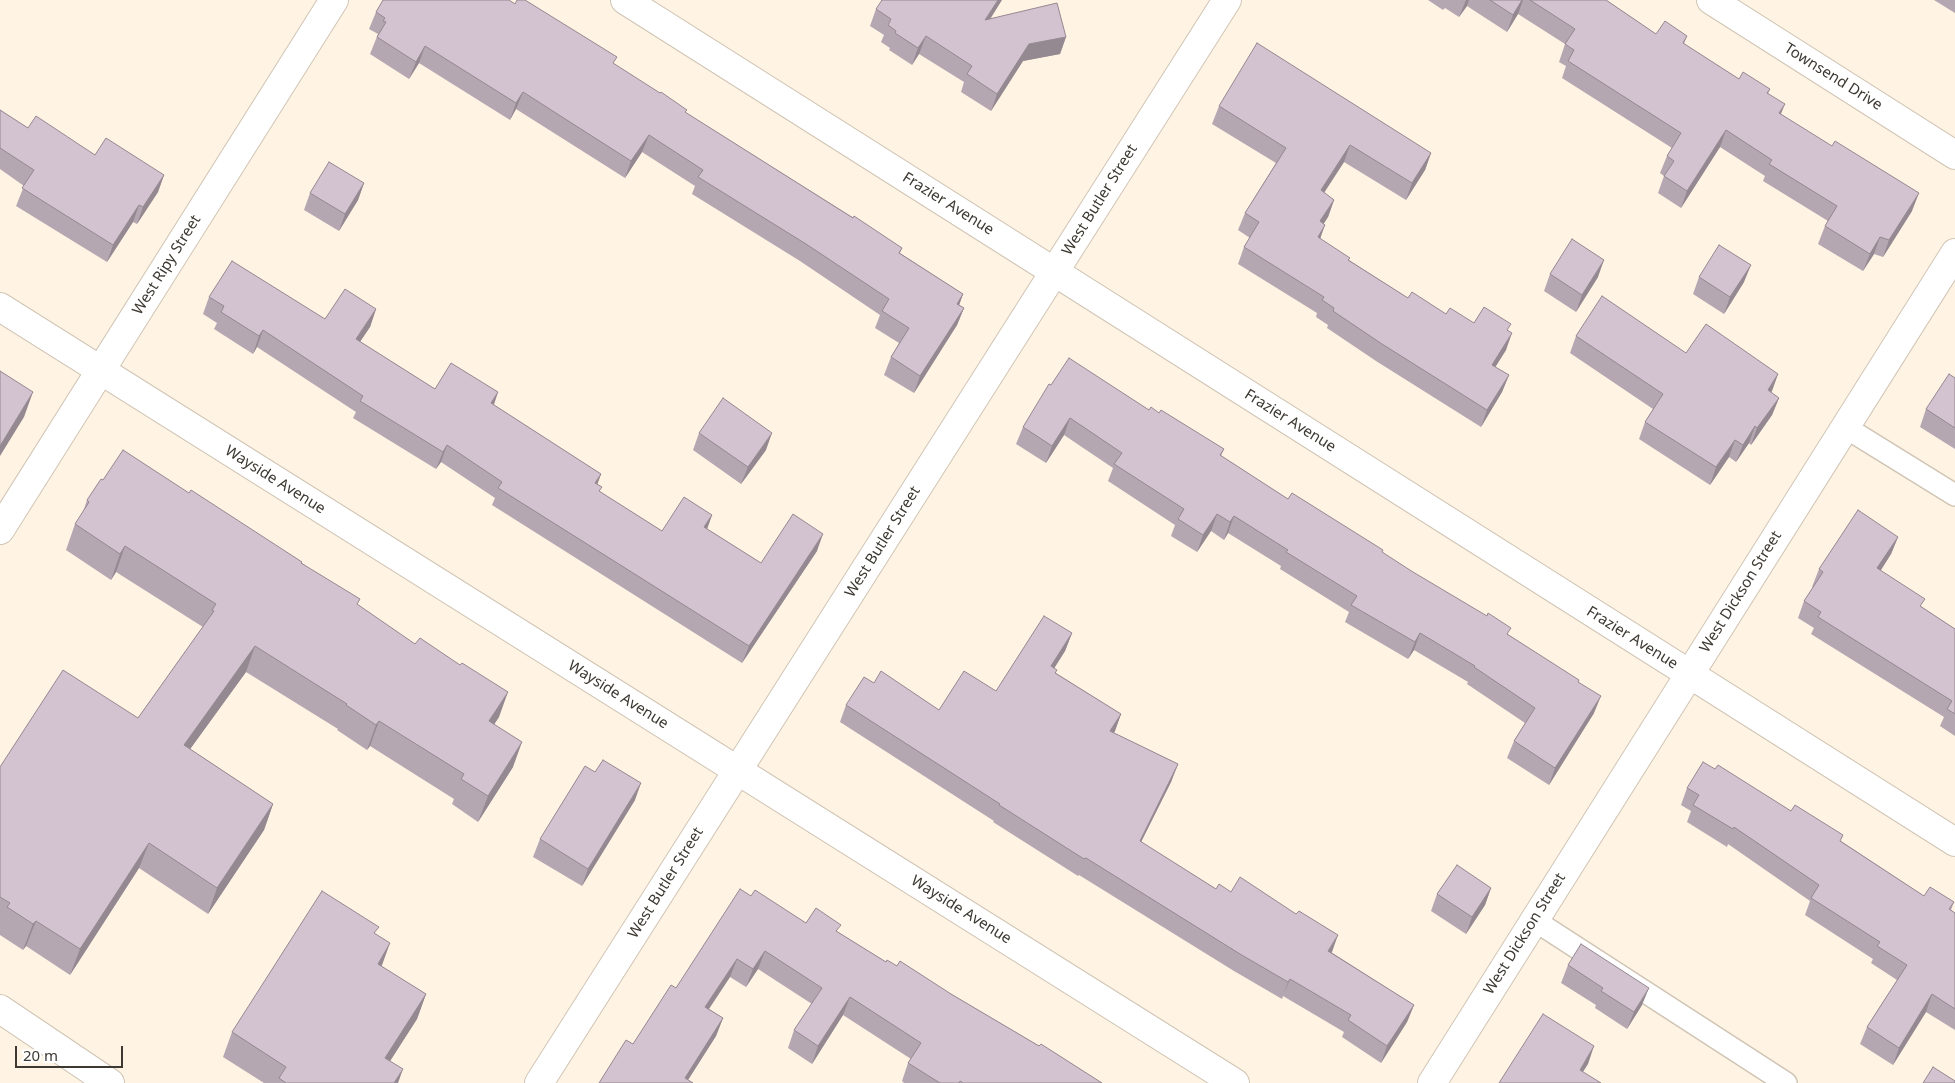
<!DOCTYPE html>
<html>
<head>
<meta charset="utf-8">
<style>
	body { margin:0 }
	#map { position:relative; width:1955px; height:1083px; overflow:hidden; background:#fff3e3; font-family:"Noto Sans",sans-serif }
	canvas { display:block }
	.scale { position:absolute; left:15px; top:1046px; width:108px; height:22px; box-sizing:border-box; border:2px solid #3d3932; border-top:0; padding-left:6px; font-size:15px; line-height:18px; white-space:nowrap; color:#3d3932; -webkit-text-stroke:4px #fff; paint-order:stroke }
</style>
</head>
<body>
<div id="map">
<canvas width="1955" height="1083"></canvas>
<div class="scale">20 m</div>
</div>
<script>
const ctx = document.querySelector('canvas').getContext('2d');
ctx.lineJoin = 'round';
function toPath(rows) {
  const path = new Path2D();
  for (const r of rows) {
    path.moveTo(r[0], r[1]);
    for (let i = 2; i < r.length; i += 2) path.lineTo(r[i], r[i + 1]);
  }
  return path;
}
function strokePath(path, color, width, dash) {
  ctx.strokeStyle = color;
  ctx.lineWidth = width;
  ctx.lineCap = dash ? 'butt' : 'round';
  ctx.setLineDash(dash || []);
  ctx.stroke(path);
}
function fillPath(path, color) {
  ctx.fillStyle = color;
  ctx.fill(path, 'evenodd');
}
function drawText(font, color, halo, rows, align = 'center') {
  ctx.font = font + ' "Noto Sans",sans-serif';
  ctx.lineWidth = 4;
  ctx.setLineDash([]);
  ctx.textBaseline = 'middle';
  ctx.strokeStyle = halo;
  ctx.fillStyle = color;
  for (const [text, x, y, turn = 0] of rows) {
    ctx.save();
    ctx.translate(x, y);
    ctx.rotate((+turn || 0) * Math.PI / 180);
    ctx.textAlign = isNaN(turn) ? turn : align;
    if (halo) ctx.strokeText(text, 0, 0);
    ctx.fillText(text, 0, 0);
    ctx.restore();
  }
}
const service = toPath([
	[1845,427,1955,495],
	[1534,920,1786,1083]
]);
const minor = toPath([
	[625,0,1955,842],
	[1711,0,1955,155],
	[0,307,1235,1083],
	[0,530,334,0],
	[539,1083,1227,0],
	[1432,1083,1955,253]
]);
const secondary = toPath([
	[0,1009,110,1083]
]);
const wall = toPath([
	[1428,0,1606,0,1656,34,1687,36,1684,44,1739,79,1770,89,1768,94,1781,114,1912,211,1883,257,1874,254,1863,271,1818,244,1825,226,1828,221,1763,181,1765,176,1720,147,1681,208,1658,193,1664,176,1660,173,1667,156,1672,148,1562,78,1566,66,1559,62,1565,44,1518,14,1507,32,1467,6,1459,17,1445,8,1443,10],
	[1934,0,1955,0,1955,13],
	[876,9,991,19,1066,37,1060,54,1023,61,991,111,961,92,964,82,919,54,912,65,889,50,890,48,881,42,884,35,870,26],
	[376,12,614,64,686,113,902,248,900,253,963,294,959,305,964,308,957,325,914,393,884,375,891,357,899,343,875,328,880,315,800,261,692,194,695,186,642,152,625,178,516,109,510,120,419,63,409,79,370,54,378,34,369,29],
	[1219,106,1431,153,1425,170,1406,200,1344,162,1324,193,1334,200,1328,217,1323,224,1320,239,1349,260,1408,298,1446,314,1474,323,1509,331,1506,350,1495,367,1509,375,1502,392,1481,427,1376,361,1327,328,1328,325,1316,317,1317,313,1238,264,1244,247,1250,238,1238,230,1245,213,1276,163,1212,124],
	[0,110,28,128,95,155,164,175,158,192,137,224,133,222,107,262,16,206,24,186,0,169],
	[364,183,358,200,339,231,304,210,310,193],
	[1550,274,1598,277,1576,312,1544,291],
	[1699,277,1744,282,1724,314,1693,294],
	[209,297,325,319,376,309,370,327,360,342,435,389,498,392,494,405,601,474,597,484,600,492,662,531,712,515,707,529,761,563,817,551,742,663,492,505,495,498,441,462,436,469,353,418,356,412,257,347,253,354,214,329,217,323,203,314],
	[1576,336,1686,353,1778,374,1771,393,1779,398,1772,415,1751,445,1749,443,1736,462,1729,457,1710,485,1639,439,1645,422,1653,409,1570,353],
	[1955,378,1955,449,1920,427,1926,409],
	[1051,385,1159,413,1224,449,1221,456,1288,499,1382,553,1509,635,1579,682,1594,713,1549,785,1507,758,1514,741,1525,723,1467,684,1468,682,1414,650,1408,659,1345,622,1349,612,1280,569,1281,566,1228,533,1224,540,1211,531,1197,552,1171,536,1175,525,1108,481,1113,468,1064,435,1046,463,1016,444,1023,427],
	[699,433,766,450,741,484,693,450],
	[103,480,189,493,302,563,358,605,499,717,494,724,513,767,478,822,452,804,454,799,370,746,367,750,337,730,338,729,246,672,190,749,273,804,264,830,208,914,139,868,70,975,26,946,23,950,0,935,0,767,138,718,203,627,116,572,111,580,66,550,75,524,83,512,87,500],
	[1898,537,1891,554,1880,571,1922,607,1955,629,1955,736,1940,726,1944,717,1811,634,1814,628,1798,618,1804,601,1813,587,1812,587,1819,569],
	[1072,633,1065,651,1054,668,1056,673,1121,714,1114,733,1178,764,1171,782,1141,842,1216,889,1231,892,1331,952,1414,1005,1407,1022,1381,1063,1342,1037,1344,1032,1283,996,1282,999,1234,971,1079,875,1078,876,993,822,994,821,840,722,846,705,874,683,939,710,996,691],
	[1715,769,1791,811,1841,841,1924,896,1954,902,1951,910,1955,913,1955,1030,1926,1012,1893,1065,1860,1044,1867,1027,1897,980,1871,963,1873,959,1805,915,1810,901,1728,844,1727,847,1687,822,1691,811,1681,805,1687,788],
	[635,800,582,886,533,857,540,839],
	[1491,888,1485,905,1466,934,1431,911,1437,894],
	[751,896,806,923,838,932,886,962,897,966,951,994,1102,1083,904,1083,902,1081,908,1063,911,1059,843,1015,812,1064,788,1048,794,1030,812,1004,758,969,746,987,730,977,709,1009,723,1018,716,1036,688,1080,633,1044,676,988],
	[376,934,382,967,426,994,417,1019,390,1061,398,1083,264,1083,223,1057,232,1032],
	[1568,965,1642,1005,1627,1029,1595,1008,1596,1005,1561,983]
]);
const shadedWall = toPath([
	[998,0,1002,0,979,37,985,20],
	[1466,0,1469,0,1467,6,1459,17],
	[1522,0,1523,0,1518,14,1507,32,1513,15],
	[926,36,919,54,912,65,918,48],
	[1066,37,1060,54,1023,61,991,111,997,94,1029,44],
	[425,46,419,63,409,79,416,62],
	[523,92,516,109,510,120,516,103],
	[1785,104,1778,121,1779,113],
	[1726,130,1720,147,1681,208,1687,191],
	[649,135,642,152,625,178,631,161],
	[1350,145,1344,162,1314,208,1321,190],
	[1431,153,1425,170,1406,200,1412,183],
	[164,175,158,192,137,224,143,207],
	[364,183,358,200,339,231,345,214],
	[1919,193,1912,211,1883,257,1889,240],
	[1334,200,1328,217,1314,239,1320,221],
	[139,205,133,222,107,262,113,245],
	[1325,225,1319,242,1318,237],
	[1880,237,1874,254,1863,271,1870,254],
	[1604,260,1598,277,1576,312,1582,295],
	[1751,265,1744,282,1724,314,1730,297],
	[963,294,957,311,957,304],
	[964,308,957,325,914,393,920,376],
	[376,309,370,327,350,356,356,339],
	[263,330,257,347,253,354,259,336],
	[1512,333,1506,350,1486,382,1492,365],
	[1778,374,1772,391,1761,407,1768,390],
	[1509,375,1502,392,1481,427,1487,410],
	[33,392,24,417,0,456,0,446],
	[498,392,492,409,491,403],
	[1779,398,1772,415,1751,445,1757,428],
	[1070,418,1064,435,1046,463,1052,446],
	[1755,426,1749,443,1736,462,1743,445],
	[772,433,766,450,741,484,748,467],
	[1735,440,1729,457,1710,485,1716,467],
	[447,445,441,462,436,469,443,452],
	[601,474,595,491,595,483],
	[1217,514,1211,531,1197,552,1203,535],
	[712,515,706,532,704,527],
	[1234,516,1228,533,1224,540,1230,522],
	[823,534,817,551,742,663,749,646],
	[1898,537,1891,554,1871,586,1877,568],
	[125,546,116,572,111,580,120,554],
	[1072,633,1065,651,1045,683,1051,666],
	[1420,633,1414,650,1408,659,1415,642],
	[255,646,246,672,175,770,184,745],
	[508,692,499,717,480,746,489,721],
	[1601,696,1594,713,1549,785,1555,768],
	[1121,714,1115,731,1104,748,1110,731],
	[379,721,370,746,367,750,376,725],
	[522,742,513,767,478,822,488,796],
	[1178,764,1171,782,1133,858,1140,841],
	[641,783,635,800,582,886,588,869],
	[273,804,264,830,208,914,217,888],
	[149,843,139,868,70,975,80,949],
	[1491,888,1485,905,1466,934,1472,917],
	[36,921,26,946,23,950,33,924],
	[1338,935,1332,952,1322,968,1328,951],
	[390,943,381,968,378,964],
	[765,951,758,969,746,987,753,969],
	[737,959,730,977,698,1025,705,1007],
	[1290,979,1283,996,1282,999,1288,982],
	[1649,988,1642,1005,1627,1029,1634,1012],
	[426,994,417,1019,376,1083,385,1058],
	[1932,994,1926,1012,1893,1065,1899,1048],
	[850,997,843,1015,812,1064,818,1046],
	[1414,1005,1407,1022,1381,1063,1387,1046],
	[723,1018,716,1036,686,1083,685,1078],
	[1594,1046,1588,1064,1576,1083,1580,1070],
	[403,1069,398,1083,394,1083]
]);
const building = toPath([
	[383,0,509,0,515,4,517,0,525,0,617,57,613,63,660,93,661,92,687,110,685,112,853,218,854,216,902,248,899,253,963,294,957,304,964,308,920,376,891,357,909,328,882,311,889,299,806,244,698,177,703,170,649,135,631,161,523,92,516,103,425,46,416,62,377,37,386,22,383,21,385,18,376,12,383,0],
	[882,0,998,0,985,20,1057,3,1066,37,1029,44,997,94,967,74,972,66,926,36,918,48,895,33,896,31,888,25,891,19,876,9,882,0],
	[1490,0,1522,0,1513,15,1490,0],
	[1530,0,1606,0,1656,34,1665,21,1687,36,1683,43,1739,79,1743,72,1770,89,1767,93,1785,104,1779,113,1832,146,1835,141,1919,193,1889,240,1880,237,1870,254,1825,226,1837,206,1769,164,1772,160,1726,130,1687,191,1664,176,1674,161,1667,156,1681,133,1568,61,1574,50,1565,44,1575,29,1530,0],
	[1257,43,1431,153,1412,183,1350,145,1321,190,1334,200,1320,221,1325,225,1318,237,1350,258,1348,260,1408,298,1412,292,1446,314,1450,308,1474,323,1484,307,1511,324,1507,330,1512,333,1492,365,1509,375,1487,410,1382,344,1333,311,1334,308,1322,300,1324,297,1244,247,1259,222,1245,213,1286,148,1219,106,1257,43],
	[0,110,28,128,36,116,95,155,106,138,164,175,143,207,139,205,113,245,22,188,34,170,0,148,0,110],
	[329,162,364,183,345,214,310,193,329,162],
	[1572,239,1604,260,1582,295,1550,274,1572,239],
	[1719,245,1751,265,1730,297,1699,277,1719,245],
	[232,261,325,319,345,289,376,309,356,339,435,389,451,363,498,392,491,403,601,474,595,483,602,487,599,491,662,531,684,497,712,515,704,527,761,563,793,514,823,534,749,646,498,488,502,482,447,445,443,452,360,401,363,396,263,330,259,336,221,312,224,306,209,297,232,261],
	[1602,296,1686,353,1706,324,1778,374,1768,390,1779,398,1757,428,1755,426,1743,445,1735,440,1716,467,1645,422,1663,394,1576,336,1602,296],
	[1069,358,1149,410,1151,407,1159,413,1161,410,1224,449,1220,455,1288,499,1292,493,1383,550,1382,552,1413,572,1487,616,1488,613,1511,628,1507,634,1579,680,1578,682,1601,696,1555,768,1514,741,1535,708,1474,667,1475,666,1420,633,1415,642,1351,605,1357,596,1286,552,1288,550,1234,516,1230,522,1217,514,1203,535,1178,519,1184,509,1114,464,1122,453,1070,418,1052,446,1023,427,1049,384,1051,385,1069,358],
	[0,371,33,392,0,446,0,371],
	[1949,374,1955,378,1955,428,1926,409,1949,374],
	[723,398,772,433,748,467,699,433,723,398],
	[123,450,189,493,191,490,302,562,301,563,360,599,357,604,415,644,420,638,460,665,462,663,508,692,489,721,522,742,488,796,461,779,464,774,379,721,376,725,346,705,347,704,255,646,184,745,273,804,217,888,149,843,80,949,36,921,33,924,7,907,10,903,0,897,0,767,63,670,138,718,214,611,212,610,216,604,125,546,120,554,75,524,89,502,87,500,101,479,103,480,123,450],
	[1858,510,1898,537,1877,568,1925,599,1920,606,1955,629,1955,714,1947,709,1952,701,1818,617,1821,612,1804,601,1823,572,1819,569,1858,510],
	[1044,616,1072,633,1051,666,1057,670,1055,673,1121,714,1110,731,1178,764,1140,841,1216,889,1219,884,1231,892,1240,877,1296,914,1299,911,1338,935,1328,951,1414,1005,1387,1046,1348,1020,1351,1015,1290,979,1288,982,1240,954,1086,858,1084,859,999,805,1000,804,846,705,864,677,874,683,881,671,939,710,964,671,996,691,1044,616],
	[603,760,641,783,588,869,540,839,585,766,595,772,603,760],
	[1703,762,1715,769,1718,765,1791,811,1795,805,1843,835,1840,841,1924,896,1930,887,1954,902,1949,909,1955,913,1955,1009,1932,994,1899,1048,1867,1027,1907,965,1877,946,1880,942,1811,898,1819,885,1734,827,1733,829,1693,805,1699,795,1687,788,1703,762],
	[1457,865,1491,888,1472,917,1437,894,1457,865],
	[740,889,751,896,755,890,806,923,816,908,841,925,836,931,886,962,887,960,897,966,900,961,951,994,1039,1046,1041,1044,1102,1083,963,1083,960,1081,959,1083,940,1083,908,1063,921,1043,850,997,818,1046,794,1030,822,988,765,951,753,969,737,959,705,1007,723,1018,685,1078,693,1083,599,1083,626,1040,633,1044,671,985,676,988,740,889],
	[322,891,379,927,374,933,390,943,378,964,426,994,385,1058,403,1069,394,1083,286,1083,279,1078,286,1067,232,1032,322,891],
	[1581,944,1649,988,1634,1012,1601,991,1603,988,1568,965,1581,944],
	[1543,1014,1594,1046,1580,1070,1601,1083,1499,1083,1543,1014],
	[1933,1067,1955,1081,1955,1083,1923,1083,1933,1067]
]);
const streetNames = [
	["Townsend Drive",1833,77,32],
	["West Butler Street",1100,200,-58],
	["Frazier Avenue",948,204,32],
	["West Ripy Street",167,265,-58],
	["Frazier Avenue",1290,421,32],
	["Wayside Avenue",275,480,32],
	["West Butler Street",883,542,-58],
	["West Dickson Street",1741,592,-58],
	["Frazier Avenue",1632,638,32],
	["Wayside Avenue",618,695,32],
	["West Butler Street",666,883,-58],
	["Wayside Avenue",961,910,32],
	["West Dickson Street",1525,934,-58]
];
strokePath(service, '#d0c5b5', 24);
strokePath(minor, '#d0c5b5', 30);
strokePath(secondary, '#d0c5b5', 30);
strokePath(service, '#fff', 21);
strokePath(minor, '#fff', 28);
strokePath(secondary, '#fff', 28);
fillPath(wall, '#b5a7b2');
fillPath(shadedWall, '#948891');
fillPath(building, '#d3c2cf');
strokePath(building, '#948891', 1);
drawText('15px', '#3d3932', '#fff', streetNames);
</script>
</body>
</html>
